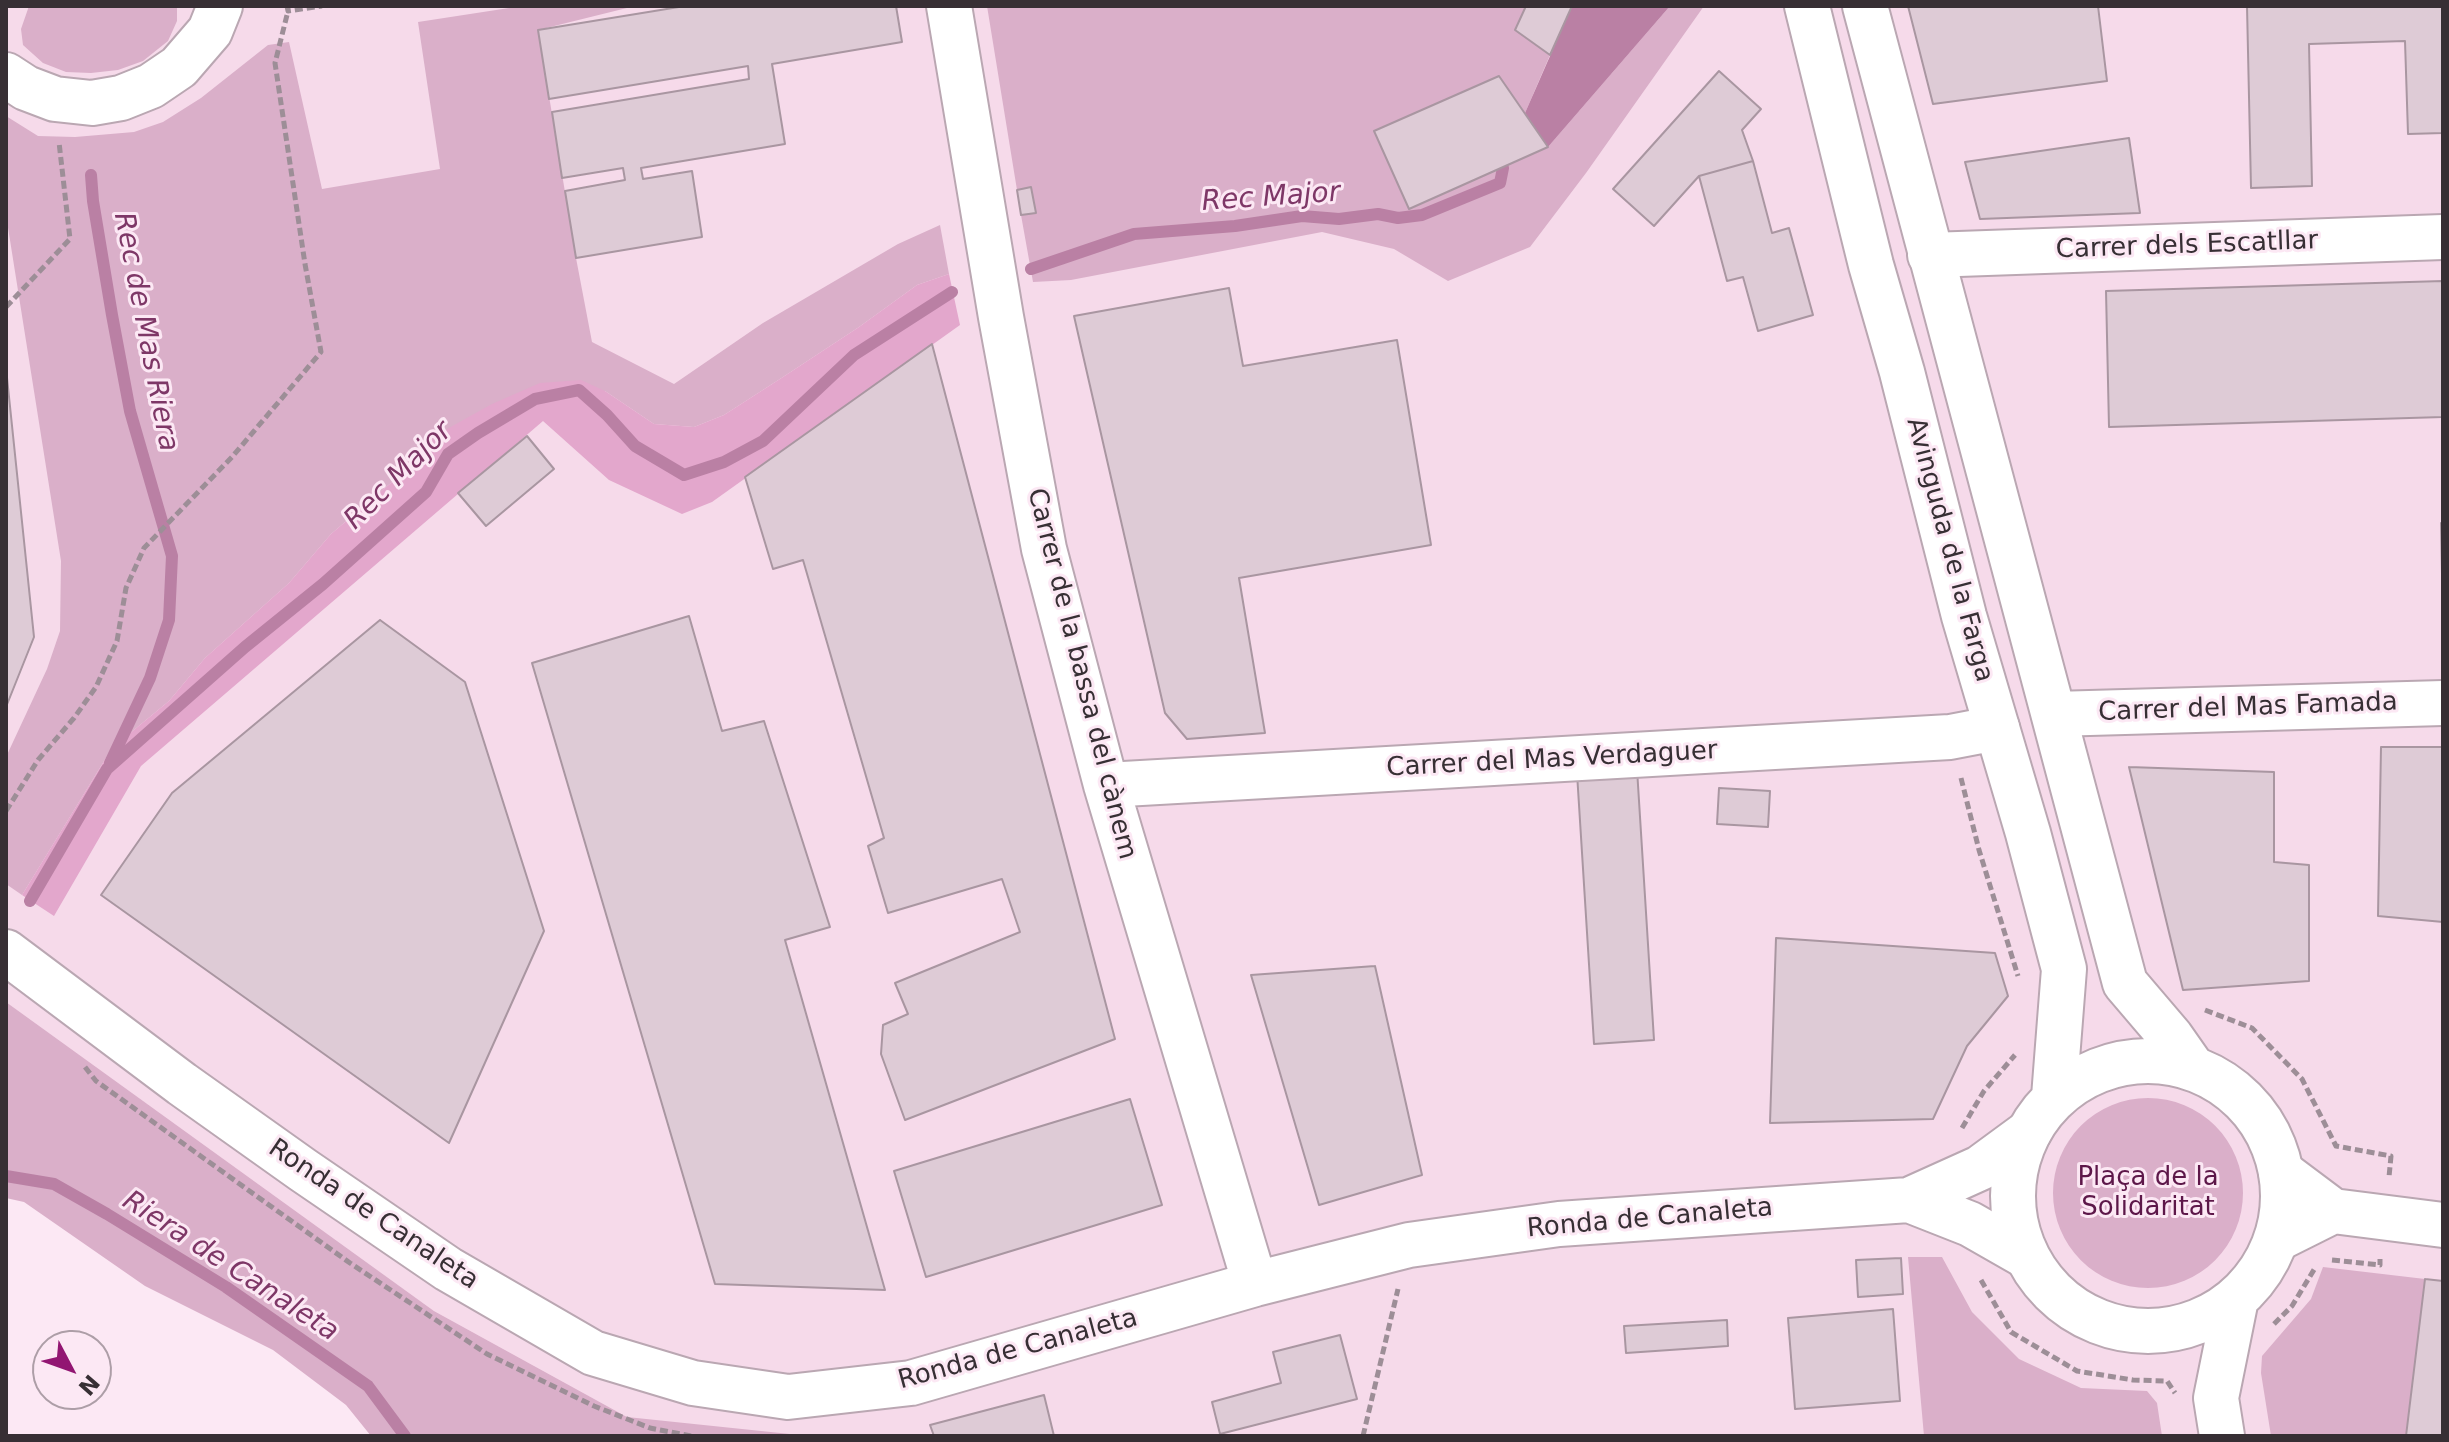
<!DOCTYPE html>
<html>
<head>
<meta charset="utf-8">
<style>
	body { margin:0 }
	#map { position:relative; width:2449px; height:1442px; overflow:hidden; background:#fce8f4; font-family:"DejaVu Sans",sans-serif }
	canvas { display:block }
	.frame { position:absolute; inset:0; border:8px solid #372f34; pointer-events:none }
	.north { position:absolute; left:32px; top:1330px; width:80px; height:80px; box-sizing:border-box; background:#fce8f4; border:2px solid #ad9ea7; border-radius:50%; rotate:131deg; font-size:22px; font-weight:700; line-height:32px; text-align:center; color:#372f34 }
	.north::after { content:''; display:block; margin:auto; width:28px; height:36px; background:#921672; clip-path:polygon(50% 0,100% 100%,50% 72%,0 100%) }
</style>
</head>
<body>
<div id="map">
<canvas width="2449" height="1442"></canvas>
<div class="frame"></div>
<div class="north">N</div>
</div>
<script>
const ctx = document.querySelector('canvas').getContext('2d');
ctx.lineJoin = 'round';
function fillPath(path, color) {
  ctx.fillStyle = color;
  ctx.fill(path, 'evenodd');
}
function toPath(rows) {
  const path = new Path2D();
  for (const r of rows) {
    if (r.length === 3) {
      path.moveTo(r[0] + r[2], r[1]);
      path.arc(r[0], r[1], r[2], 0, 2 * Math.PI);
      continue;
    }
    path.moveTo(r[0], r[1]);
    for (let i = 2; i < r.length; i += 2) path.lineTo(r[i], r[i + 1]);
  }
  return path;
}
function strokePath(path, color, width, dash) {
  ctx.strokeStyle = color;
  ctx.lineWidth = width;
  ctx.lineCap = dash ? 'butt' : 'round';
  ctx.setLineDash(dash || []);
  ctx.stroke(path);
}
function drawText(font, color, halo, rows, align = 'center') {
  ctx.font = font + ' "DejaVu Sans",sans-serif';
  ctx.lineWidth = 6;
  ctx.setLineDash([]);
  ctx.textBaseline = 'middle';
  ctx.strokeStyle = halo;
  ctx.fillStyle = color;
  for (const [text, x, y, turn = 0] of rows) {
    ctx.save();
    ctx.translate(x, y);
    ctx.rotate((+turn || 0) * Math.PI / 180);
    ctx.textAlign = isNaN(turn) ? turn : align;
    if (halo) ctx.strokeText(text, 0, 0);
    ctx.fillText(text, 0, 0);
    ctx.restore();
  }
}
const built = toPath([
	[6,6,2443,6,2443,1436,624,1436,627,1417,434,1311,6,1002]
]);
const green = toPath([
	[29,6,177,6,177,21,168,41,143,61,118,70,91,73,66,72,43,63,23,45,21,29],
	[522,6,635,6,538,30,576,258,592,342,674,384,763,323,898,244,940,225,949,274,917,285,859,327,783,377,724,415,694,427,654,424,605,391,438,434,399,476,331,534,289,583,205,658,169,701,112,748,22,895,6,884,6,757,47,669,60,631,61,561,6,215,6,116,38,136,75,137,134,132,163,122,201,98,268,45,289,42,322,189,440,169,418,22],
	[987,6,1526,6,1515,30,1550,55,1525,113,1499,77,1375,131,1410,209,1548,147,1670,6,1704,6,1586,173,1530,247,1448,281,1394,249,1322,232,1071,280,1033,282,1021,215,1036,212,1031,188,1017,190],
	[6,1002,434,1311,627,1417,809,1436,371,1436,346,1405,273,1350,145,1286,24,1202,6,1198],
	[2148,1193,95],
	[1908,1257,1942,1257,1972,1312,2019,1359,2081,1388,2147,1391,2157,1403,2162,1436,1924,1436],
	[2323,1267,2425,1279,2406,1436,2271,1436,2261,1373,2262,1356,2311,1299]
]);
const forest = toPath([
	[949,274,960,325,712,502,682,514,609,480,543,421,141,766,54,916,22,895,112,748,169,701,205,658,289,583,331,534,399,476,438,434,492,404,540,383,581,380,605,391,654,424,694,427,724,415,783,377,859,327,917,285]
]);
const water = toPath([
	[1572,6,1670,6,1548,147,1525,113]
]);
const stream = toPath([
	[91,175,93,201,112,315,130,411,172,556,169,620,150,678,110,763],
	[1031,269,1134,234,1235,226,1302,216,1339,219,1378,214,1398,218,1422,215,1500,183,1503,168],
	[30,901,107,769,245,647,323,584,426,492,448,454,478,433,535,399,579,390,607,415,635,446,684,475,724,462,763,441,854,355,952,292],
	[6,1176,54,1184,107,1214,226,1287,368,1386,405,1436]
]);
const building = toPath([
	[685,6,896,6,902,42,772,64,785,144,641,168,643,179,692,171,702,237,576,258,565,191,625,180,623,168,562,178,552,112,749,79,748,66,549,99,538,30,685,6],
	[1526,6,1572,6,1550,55,1515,30,1526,6],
	[1908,6,2098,6,2107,81,1933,104,1908,6],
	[2247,6,2443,6,2443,133,2408,134,2405,41,2309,44,2312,186,2251,188,2247,6],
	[1719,71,1761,109,1742,130,1753,161,1699,176,1654,226,1613,189,1719,71],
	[1499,76,1548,147,1409,209,1374,131,1499,76],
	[2129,138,2140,213,1980,219,1965,162,2129,138],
	[1753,161,1772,233,1789,228,1813,315,1758,331,1743,277,1727,281,1699,176,1753,161],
	[1031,187,1036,213,1021,215,1017,190,1031,187],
	[2443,281,2443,417,2109,427,2106,291,2443,281],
	[1229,288,1243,366,1397,340,1431,545,1239,578,1265,733,1187,739,1165,713,1074,316,1229,288],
	[932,344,1115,1039,905,1120,881,1054,883,1025,908,1014,895,983,1020,932,1002,879,888,913,868,846,884,838,803,560,773,569,745,477,932,344],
	[6,368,34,637,6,707,6,368],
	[527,436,554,469,486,526,458,493,527,436],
	[2441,523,2443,523,2443,624,2441,523],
	[689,616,722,731,764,721,830,927,785,940,885,1290,715,1284,532,663,689,616],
	[380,620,465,682,544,931,449,1143,101,895,172,793,380,620],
	[2381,747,2443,747,2443,922,2378,916,2381,747],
	[2129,767,2274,772,2274,862,2309,865,2309,981,2183,990,2129,767],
	[1637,769,1654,1040,1594,1044,1577,773,1637,769],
	[1719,788,1770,791,1768,827,1717,824,1719,788],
	[1776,938,1995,953,2008,996,1967,1046,1933,1119,1770,1123,1776,938],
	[1375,966,1422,1175,1319,1205,1251,975,1375,966],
	[1130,1099,1162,1205,926,1277,894,1171,1130,1099],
	[1901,1258,1903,1294,1858,1297,1856,1260,1901,1258],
	[2425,1279,2443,1281,2443,1436,2406,1436,2425,1279],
	[1893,1309,1900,1401,1795,1409,1788,1318,1893,1309],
	[1727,1320,1728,1346,1626,1353,1624,1326,1727,1320],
	[1340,1335,1357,1399,1220,1434,1212,1402,1281,1383,1273,1352,1340,1335],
	[1044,1395,1054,1436,934,1436,930,1425,1044,1395]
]);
const path = toPath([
	[287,6,288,11,322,6],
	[6,307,70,239,59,142],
	[1961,778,1979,850,2018,976],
	[6,811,38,760,74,718,96,687,117,641,126,588,144,548,232,457,321,352,305,264,275,63,288,11],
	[2205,1010,2252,1028,2302,1079,2336,1146,2391,1156,2389,1177],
	[85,1067,96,1081,350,1263,487,1354,594,1406,650,1428,691,1436],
	[1962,1128,1984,1091,2015,1055],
	[2332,1260,2380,1265,2380,1259],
	[1981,1280,2011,1332,2077,1371,2133,1380,2167,1381,2175,1393],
	[2274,1324,2292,1306,2315,1268],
	[1363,1436,1398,1289]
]);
const minor = toPath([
	[949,6,1001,317,1044,549,1106,785,1255,1284],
	[6,75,26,88,55,99,92,103,121,98,151,86,179,67,210,31,220,6],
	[1930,255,2443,237],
	[2054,714,2443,703],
	[1106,785,1950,737,1997,728],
	[6,952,182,1084,303,1170,448,1269,593,1353,693,1383,788,1397,911,1383,1255,1284,1409,1245,1559,1224,1909,1200,1980,1168,2029,1132],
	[2281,1172,2333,1211,2443,1225],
	[1909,1200,1970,1224,2026,1256],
	[2277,1239,2333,1211]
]);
const tertiary = toPath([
	[1807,6,1871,265,1902,372,1964,616,2028,833,2064,969,2054,1097],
	[1865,6,2125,983,2171,1037,2192,1067],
	[2148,1196,135],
	[2222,1436,2216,1398,2236,1299]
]);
const streetNames = [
	["Carrer dels Escatllar",2187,246,-2],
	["Avinguda de la Farga",1949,550,75],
	["Carrer de la bassa del cànem",1081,674,76],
	["Carrer del Mas Famada",2248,708,-2],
	["Carrer del Mas Verdaguer",1552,760,-3],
	["Ronda de Canaleta",373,1215,34],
	["Ronda de Canaleta",1650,1219,-5],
	["Ronda de Canaleta",1018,1350,-15]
];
const parkNames = [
	["Plaça de la",2148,1178],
	["Solidaritat",2148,1208]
];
const waterNames = [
	["Rec Major",1271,198,-4],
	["Rec de Mas Riera",145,332,79],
	["Rec Major",399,476,-45],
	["Riera de Canaleta",230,1267,33]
];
fillPath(built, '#f6daea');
fillPath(green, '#daafc9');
fillPath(forest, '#e3a7cc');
fillPath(water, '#ba80a4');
strokePath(stream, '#ba80a4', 12);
fillPath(building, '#decbd6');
strokePath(building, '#a996a1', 2);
strokePath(minor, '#baa7b2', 48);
strokePath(tertiary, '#baa7b2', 48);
strokePath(path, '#9d8e97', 5, [8, 4]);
strokePath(minor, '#fff', 44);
strokePath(tertiary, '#fff', 44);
drawText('26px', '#372f34', '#fce8f4', streetNames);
drawText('26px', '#5d1749', '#fce8f4', parkNames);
drawText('italic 28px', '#7e3767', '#fce8f4', waterNames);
</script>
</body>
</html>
